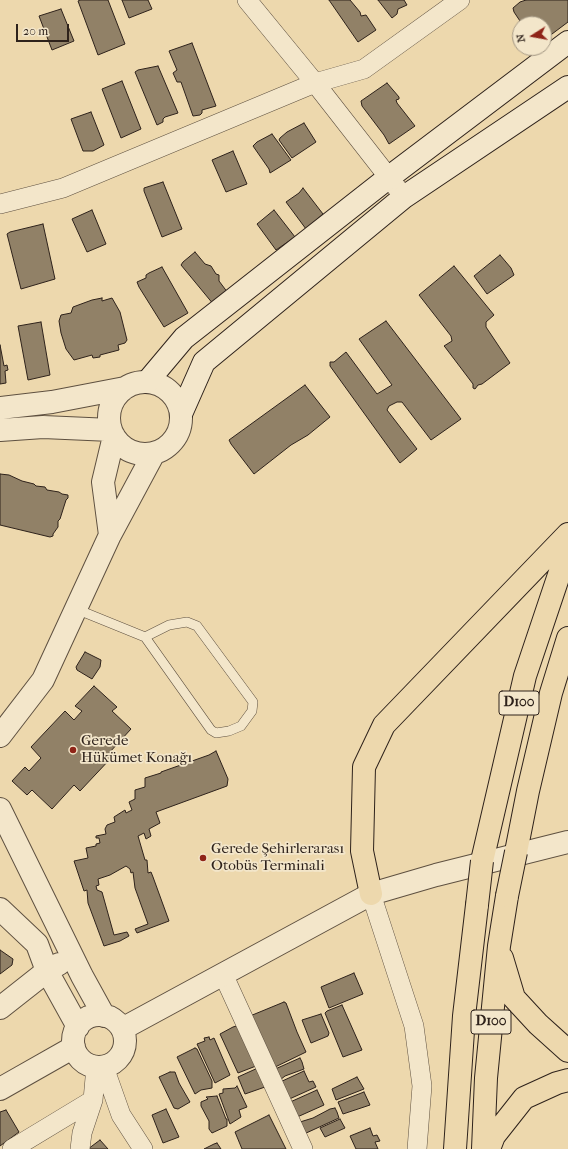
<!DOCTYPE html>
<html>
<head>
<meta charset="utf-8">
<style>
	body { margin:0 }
	#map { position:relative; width:568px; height:1149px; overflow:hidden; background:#edd8ad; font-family:"IM FELL French Canon",serif }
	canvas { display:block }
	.north { position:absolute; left:512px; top:16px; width:40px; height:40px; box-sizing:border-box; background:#f3e6ca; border:1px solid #a49884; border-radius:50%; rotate:259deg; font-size:11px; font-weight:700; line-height:16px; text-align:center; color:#2e221b }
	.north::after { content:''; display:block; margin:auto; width:14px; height:18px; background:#8f2418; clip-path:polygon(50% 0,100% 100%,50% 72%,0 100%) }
	.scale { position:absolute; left:16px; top:24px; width:53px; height:18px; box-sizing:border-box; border:2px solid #2e221b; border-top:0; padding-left:5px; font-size:12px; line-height:14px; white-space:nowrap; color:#2e221b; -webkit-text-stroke:3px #f3e6ca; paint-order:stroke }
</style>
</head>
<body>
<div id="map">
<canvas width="568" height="1149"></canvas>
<div class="north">N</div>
<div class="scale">20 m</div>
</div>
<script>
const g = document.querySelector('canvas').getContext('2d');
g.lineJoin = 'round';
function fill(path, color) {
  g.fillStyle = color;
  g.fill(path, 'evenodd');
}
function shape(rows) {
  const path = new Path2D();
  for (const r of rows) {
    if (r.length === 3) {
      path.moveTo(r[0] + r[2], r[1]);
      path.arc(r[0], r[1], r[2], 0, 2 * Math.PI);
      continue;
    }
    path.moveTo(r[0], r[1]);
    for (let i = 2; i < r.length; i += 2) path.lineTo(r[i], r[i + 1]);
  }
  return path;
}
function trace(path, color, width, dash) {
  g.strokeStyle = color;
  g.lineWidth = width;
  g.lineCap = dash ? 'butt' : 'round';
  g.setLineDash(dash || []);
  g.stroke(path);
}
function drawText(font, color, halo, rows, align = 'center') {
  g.font = font + ' "IM FELL French Canon",serif';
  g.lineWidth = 3.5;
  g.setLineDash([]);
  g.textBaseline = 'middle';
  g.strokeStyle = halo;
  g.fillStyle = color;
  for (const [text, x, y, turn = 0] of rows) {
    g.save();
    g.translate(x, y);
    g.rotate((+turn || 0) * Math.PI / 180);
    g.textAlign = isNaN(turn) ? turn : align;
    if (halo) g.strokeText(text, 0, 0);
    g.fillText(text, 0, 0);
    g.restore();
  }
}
const building = shape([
	[80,0,108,0,125,44,98,55,78,1,80,0],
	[122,0,148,0,152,9,129,18,122,0],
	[329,0,350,0,360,12,361,16,366,15,376,30,358,42,329,0],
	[378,0,404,0,407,5,398,9,397,14,392,18,378,0],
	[526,0,568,0,568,22,544,40,544,24,522,24,514,12,513,8,520,2,526,0],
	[61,9,74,41,52,50,39,16,61,9],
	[192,43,216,106,202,110,202,113,200,115,193,116,181,82,177,82,173,73,177,70,169,51,192,43],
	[158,66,178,113,165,117,163,119,163,122,157,125,135,72,138,70,158,66],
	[122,81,141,129,121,138,102,89,122,81],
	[387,83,399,97,399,99,396,100,397,103,415,126,389,144,384,135,362,106,361,101,387,83],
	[91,112,104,145,93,151,83,151,71,119,91,112],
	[304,123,316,142,292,158,279,140,280,138,287,132,304,123],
	[272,134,291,160,270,173,269,169,253,146,257,142,272,134],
	[233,151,247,184,226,192,212,160,233,151],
	[163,182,182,229,162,237,144,191,144,188,163,182],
	[303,188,323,214,306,229,286,202,299,193,303,188],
	[92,210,106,244,87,252,72,219,92,210],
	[274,210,295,237,276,250,257,224,274,210],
	[43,224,55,279,21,289,7,234,10,232,43,224],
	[195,252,205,264,211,266,216,274,219,275,219,281,228,293,214,305,181,265,183,262,195,252],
	[500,255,511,268,514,275,487,294,474,276,500,255],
	[454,266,494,315,486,322,486,327,510,363,482,384,478,385,475,389,473,388,473,384,445,347,444,346,452,341,451,336,419,295,454,266],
	[162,267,188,313,164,327,139,287,137,282,146,278,146,275,149,273,162,267],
	[102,298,102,301,112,298,120,312,127,340,125,343,118,345,119,350,100,355,100,357,93,358,92,355,74,360,66,349,61,333,59,321,61,315,71,313,73,307,92,300,102,298],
	[386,321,461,419,431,440,402,402,397,402,389,406,387,410,417,449,400,463,330,366,330,362,334,362,346,352,377,394,392,385,359,339,386,321],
	[41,322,50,375,28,380,18,326,41,322],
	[0,345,4,366,7,365,8,370,5,371,6,383,0,384,0,345],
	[305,385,330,417,308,435,291,445,254,474,231,444,229,440,305,385],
	[0,474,9,475,22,481,34,484,36,486,45,487,47,490,59,492,62,494,68,495,68,498,66,500,60,519,58,521,58,527,53,534,53,536,50,537,0,525,0,474],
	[85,652,101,660,100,667,92,679,77,670,76,667,85,652],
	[94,686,117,707,112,711,131,729,109,753,112,757,80,791,74,785,52,809,32,790,27,795,12,781,25,767,29,771,41,758,31,747,65,711,74,720,82,711,75,706,94,686],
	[216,751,228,779,227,786,156,812,160,823,149,829,151,836,146,839,144,833,138,836,145,860,147,860,148,873,151,872,153,877,169,921,137,933,135,929,148,924,135,888,133,872,131,873,130,869,126,866,110,875,98,879,99,885,96,886,97,890,102,892,114,935,127,932,129,936,120,941,104,946,88,903,87,890,84,891,74,861,88,858,86,848,96,846,96,844,100,843,99,838,96,838,96,836,106,834,105,829,107,825,115,822,114,817,125,810,126,813,132,810,129,802,135,799,135,790,145,787,145,778,161,773,161,772,209,755,216,751],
	[0,950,13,959,12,965,0,974,0,950],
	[354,973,363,994,329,1008,321,987,354,973],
	[284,1002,286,1003,297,1032,306,1052,271,1069,250,1016,284,1002],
	[342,1005,362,1050,343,1057,325,1013,327,1011,342,1005],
	[321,1014,329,1033,328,1036,311,1043,302,1020,321,1014],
	[240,1025,256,1066,238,1073,220,1034,233,1027,240,1025],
	[209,1037,210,1040,214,1038,230,1075,215,1083,197,1044,205,1041,204,1038,209,1037],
	[195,1048,197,1049,212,1081,212,1088,201,1090,195,1094,177,1057,195,1048],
	[300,1058,302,1062,304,1069,285,1076,280,1080,273,1070,300,1058],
	[260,1067,265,1087,245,1094,238,1077,260,1067],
	[304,1071,309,1082,313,1081,316,1087,285,1101,278,1083,304,1071],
	[170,1072,175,1072,179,1083,190,1102,178,1109,174,1108,159,1077,170,1072],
	[357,1077,364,1089,336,1100,332,1089,357,1077],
	[237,1086,247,1107,239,1110,241,1117,230,1124,219,1094,223,1093,223,1089,235,1088,237,1086],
	[317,1090,324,1105,295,1118,288,1103,317,1090],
	[364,1092,370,1105,343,1114,338,1102,364,1092],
	[217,1096,226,1119,227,1119,227,1126,212,1133,209,1129,209,1121,201,1106,201,1102,208,1099,206,1097,217,1096],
	[335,1108,337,1112,339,1118,304,1134,300,1122,313,1118,330,1109,335,1108],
	[166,1109,179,1137,163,1143,152,1115,166,1109],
	[6,1110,19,1132,0,1146,0,1112,6,1110],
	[269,1115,286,1149,242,1149,235,1132,269,1115],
	[340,1119,345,1128,325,1137,320,1128,340,1119],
	[370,1128,373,1136,377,1135,380,1141,375,1142,378,1149,356,1149,350,1136,370,1128],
	[100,1140,108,1149,88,1149,100,1140],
	[217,1143,221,1149,204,1149,214,1144,217,1143]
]);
fill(building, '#918167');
trace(building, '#2e221b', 1);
const service = shape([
	[76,609,145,637,211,730,216,733,229,731,241,726,252,711,253,702,197,626,187,622,169,625,145,637]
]);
const minor = shape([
	[247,0,315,83,404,197],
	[0,204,63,188,315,83,364,69,460,0],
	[371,894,414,1026,422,1086,417,1149],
	[223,974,303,1149],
	[104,1067,121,1115,143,1149],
	[12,1149,93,1100],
	[80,1149,82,1133,93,1100,96,1067]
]);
const tertiary = shape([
	[145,418,36],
	[0,408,52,402,125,388],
	[0,430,43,427,111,430],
	[110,535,103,482,114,436],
	[0,736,43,680,110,535,154,453],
	[0,809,82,976,104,1016],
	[0,909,37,944,47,971,78,1027],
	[0,1008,47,971,59,964],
	[99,1041,26],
	[122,1029,371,894,436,875,568,842],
	[0,1089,74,1047]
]);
const secondary = shape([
	[147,382,184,338,388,178,568,42],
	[181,414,204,362,404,197,568,87]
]);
const trunk = shape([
	[516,852,528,791,551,693,568,638],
	[482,861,525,676,568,548],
	[371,894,362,851,364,767,384,725,568,534],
	[502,958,514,998,538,1024,568,1051],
	[455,1149,464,1016,477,905],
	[483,1149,486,1078,499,946,507,896],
	[489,1149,494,1136,524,1098,557,1083,568,1080]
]);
trace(service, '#5e5040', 10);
trace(minor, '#5e5040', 20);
trace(tertiary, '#5e5040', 24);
trace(secondary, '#2e221b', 24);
trace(trunk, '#2e221b', 24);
trace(service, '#f3e6ca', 9);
trace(minor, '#f3e6ca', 19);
trace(tertiary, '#f3e6ca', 22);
trace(secondary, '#f3e6ca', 22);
trace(trunk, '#edd8ad', 22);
const trunkBridge = shape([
	[507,896,516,852],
	[477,905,482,861]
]);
trace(trunkBridge, '#2e221b', 24, []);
trace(trunkBridge, '#edd8ad', 22);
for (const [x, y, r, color] of [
	[73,750,4,"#8f2418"],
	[203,858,4,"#8f2418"]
]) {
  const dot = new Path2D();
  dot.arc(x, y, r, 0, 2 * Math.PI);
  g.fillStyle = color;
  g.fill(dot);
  trace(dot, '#f3e6ca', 1.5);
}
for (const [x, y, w] of [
	[519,703,40],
	[491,1022,40]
]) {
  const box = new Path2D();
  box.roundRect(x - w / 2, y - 12, w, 24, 3);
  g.fillStyle = '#f3e6ca';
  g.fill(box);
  trace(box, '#2e221b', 1);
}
drawText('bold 14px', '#2e221b', null, [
	["D100",519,703],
	["D100",491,1022]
]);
drawText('15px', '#2e221b', '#f3e6ca', [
	["Gerede",81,741],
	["Hükümet Konağı",81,758],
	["Gerede Şehirlerarası",211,849],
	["Otobüs Terminali",211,866]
], 'left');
</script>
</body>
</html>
